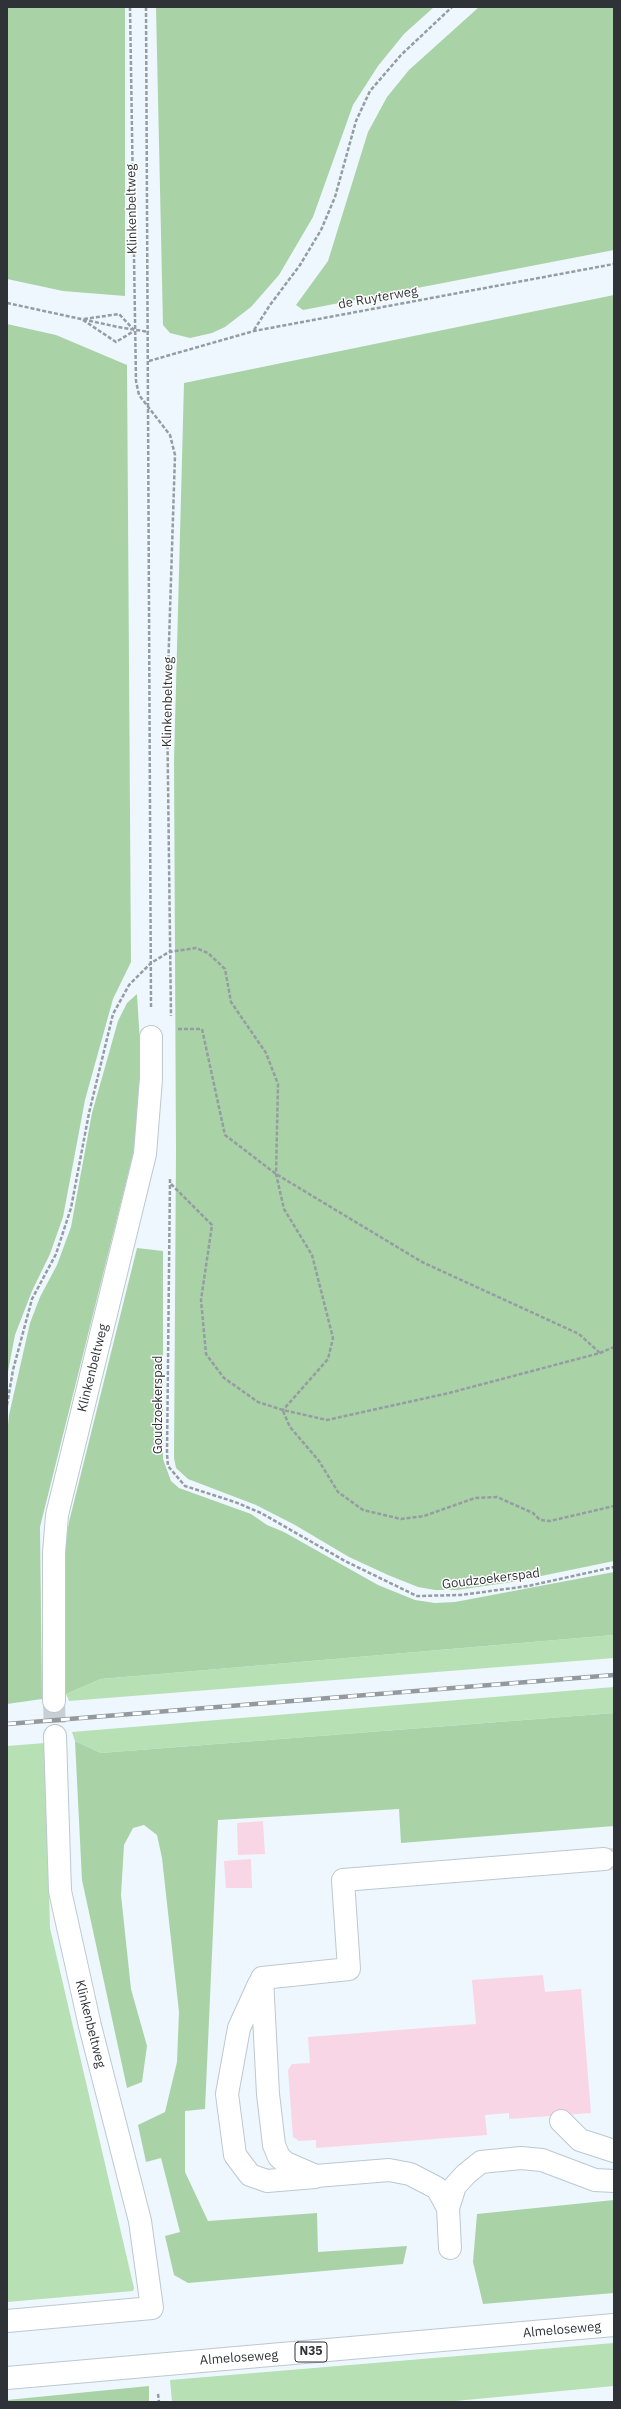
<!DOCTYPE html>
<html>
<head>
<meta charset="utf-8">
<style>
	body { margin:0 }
	#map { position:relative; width:621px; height:2409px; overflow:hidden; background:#eef7fe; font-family:"IBM Plex Sans",sans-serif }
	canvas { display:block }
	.frame { position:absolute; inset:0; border:8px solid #2f3337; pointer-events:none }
</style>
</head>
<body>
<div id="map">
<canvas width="621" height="2409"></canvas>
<div class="frame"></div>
</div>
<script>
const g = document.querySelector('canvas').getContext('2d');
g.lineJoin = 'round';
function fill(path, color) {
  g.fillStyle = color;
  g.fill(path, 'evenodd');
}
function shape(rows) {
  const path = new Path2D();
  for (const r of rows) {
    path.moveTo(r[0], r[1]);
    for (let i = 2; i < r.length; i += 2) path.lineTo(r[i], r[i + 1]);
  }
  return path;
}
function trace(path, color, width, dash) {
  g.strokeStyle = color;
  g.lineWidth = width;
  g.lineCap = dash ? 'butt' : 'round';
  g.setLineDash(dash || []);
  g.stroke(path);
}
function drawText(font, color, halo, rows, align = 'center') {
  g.font = font + ' "IBM Plex Sans",sans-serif';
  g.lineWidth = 3;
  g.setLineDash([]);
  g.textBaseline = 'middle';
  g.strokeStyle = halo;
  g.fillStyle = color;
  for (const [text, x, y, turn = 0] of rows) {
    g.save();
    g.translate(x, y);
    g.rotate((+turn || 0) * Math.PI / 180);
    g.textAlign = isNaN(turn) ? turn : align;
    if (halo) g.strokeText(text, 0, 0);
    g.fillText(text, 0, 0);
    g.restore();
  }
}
fill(shape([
	[614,1635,614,1658,69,1701,66,1694,101,1679],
	[614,1687,614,1713,101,1753,75,1741,72,1732],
	[45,1743,50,1928,134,2288,133,2291,7,2302,7,1746],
	[614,2343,614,2386,445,2402,172,2402,170,2380]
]), '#b8e0b5');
fill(shape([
	[7,7,125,7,125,296,63,291,7,279],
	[156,7,434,7,404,34,378,66,353,105,313,217,279,275,251,307,225,327,212,333,190,338,170,333,163,325],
	[479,7,614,7,614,250,303,310,296,305,328,261,368,132,387,97,409,70],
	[614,295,614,1561,512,1582,457,1590,435,1590,418,1587,388,1575,349,1557,295,1525,256,1505,188,1479,176,1468,174,1458,176,1150,174,761,184,383],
	[7,324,56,335,127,365,131,962,113,999,85,1100,63,1217,50,1254,32,1291,15,1335,7,1377],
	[137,994,140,1043,138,1119,134,1150,40,1527,42,1699,7,1704,7,1434,9,1415,30,1323,40,1297,57,1265,71,1227,92,1113,118,1021,127,1003],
	[137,1248,163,1251,163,1459,171,1481,179,1488,251,1514,267,1525,284,1532,378,1585,415,1600,435,1603,455,1602,614,1572,614,1635,101,1679,66,1694,66,1539,69,1522],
	[614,1713,614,1826,401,1843,399,1809,218,1820,205,2109,185,2111,185,2172,208,2221,317,2213,318,2252,407,2246,403,2264,188,2283,174,2275,165,2236,180,2232,161,2158,146,2162,138,2125,165,2112,177,2062,179,2012,162,1858,157,1835,144,1825,133,1828,124,1845,121,1895,131,1989,147,2046,142,2082,127,2088,82,1880,75,1741,101,1753],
	[614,2200,614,2293,483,2304,473,2262,477,2214],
	[149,2386,149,2402,7,2402,7,2400]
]), '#aad2a7');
fill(shape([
	[263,1821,265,1854,238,1855,237,1823],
	[603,1848,614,1848,614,1870,605,1871],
	[251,1859,252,1888,226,1888,224,1861],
	[543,1975,545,1992,581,1989,591,2113,509,2119,509,2113,485,2115,487,2135,316,2148,316,2140,299,2141,293,2137,288,2070,292,2064,310,2063,308,2037,476,2024,472,1980]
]), '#f9d6e5');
trace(shape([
	[54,1701,55,1736]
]), '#c8d0d6', 22, [22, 11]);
const minor = shape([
	[54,1701,54,1553,57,1515,145,1154,151,1079,151,1037],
	[262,1978,349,1969,343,1880,604,1859],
	[262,1978,268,2094,274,2145,279,2157,286,2163,316,2176,389,2170,410,2174,437,2188,448,2208],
	[259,1984,239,2028,227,2094,235,2155,250,2175,267,2181,315,2177],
	[561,2121,580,2140,614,2151],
	[450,2248,448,2208,455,2186,466,2174,481,2162,521,2158,542,2160,595,2180,614,2181],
	[7,2321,152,2308,140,2221,90,2026,60,1891,55,1736]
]);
const major = shape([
	[7,2378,614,2325]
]);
trace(minor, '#bdc8d0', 24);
trace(major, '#bdc8d0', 24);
trace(shape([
	[130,7,136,381,139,395,170,435,175,455,167,704,171,1016],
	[146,7,151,1008],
	[7,303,118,327,149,332],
	[84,319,119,314,134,330],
	[83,320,116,342,134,331],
	[254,330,270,305,300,265,321,230,335,197,356,121,370,91,401,55,452,7],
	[149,361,254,331,614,264],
	[178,1029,202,1029,225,1135,276,1174,422,1262,579,1334,600,1353],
	[170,1179,167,1454,168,1466,185,1486,235,1502,261,1513,345,1561,417,1596,461,1595,528,1586,614,1567],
	[171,1184,212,1225,201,1300,206,1354,224,1378,258,1402,283,1410,327,1420,449,1393,600,1353,614,1347],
	[7,1405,13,1370,32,1299,56,1254,71,1208,89,1113,113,1014,129,985,151,963,169,952,196,948,208,953,225,969,231,1002,266,1053,278,1084,276,1174,284,1209,312,1255,333,1338,328,1359,283,1410],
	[283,1411,290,1427,319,1461,338,1492,363,1510,401,1519,424,1516,475,1498,497,1497,533,1513,540,1520,550,1521,614,1506],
	[158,2394,159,2402]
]), '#959ca2', 2.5, [4, 2]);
trace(minor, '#fff', 22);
trace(major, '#fff', 22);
const rail = shape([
	[7,1724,614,1675]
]);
trace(rail, '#939a9f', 4.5);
trace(rail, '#fff', 3, [9]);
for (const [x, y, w] of [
	[311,2352,32]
]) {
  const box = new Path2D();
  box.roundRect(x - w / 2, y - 10, w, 20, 3);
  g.fillStyle = '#fff';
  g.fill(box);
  trace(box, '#2f3337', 1);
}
drawText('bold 12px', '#2f3337', null, [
	["N35",311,2352]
]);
drawText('13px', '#2f3337', '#fff', [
	["Klinkenbeltweg",132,209,-91],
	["de Ruyterweg",378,298,-10],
	["Klinkenbeltweg",168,702,-89],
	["Klinkenbeltweg",93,1368,-76],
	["Goudzoekerspad",158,1405,-90],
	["Goudzoekerspad",491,1579,-7],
	["Klinkenbeltweg",90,2024,76],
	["Almeloseweg",562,2330,-5],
	["Almeloseweg",239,2358,-4]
]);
</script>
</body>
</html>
